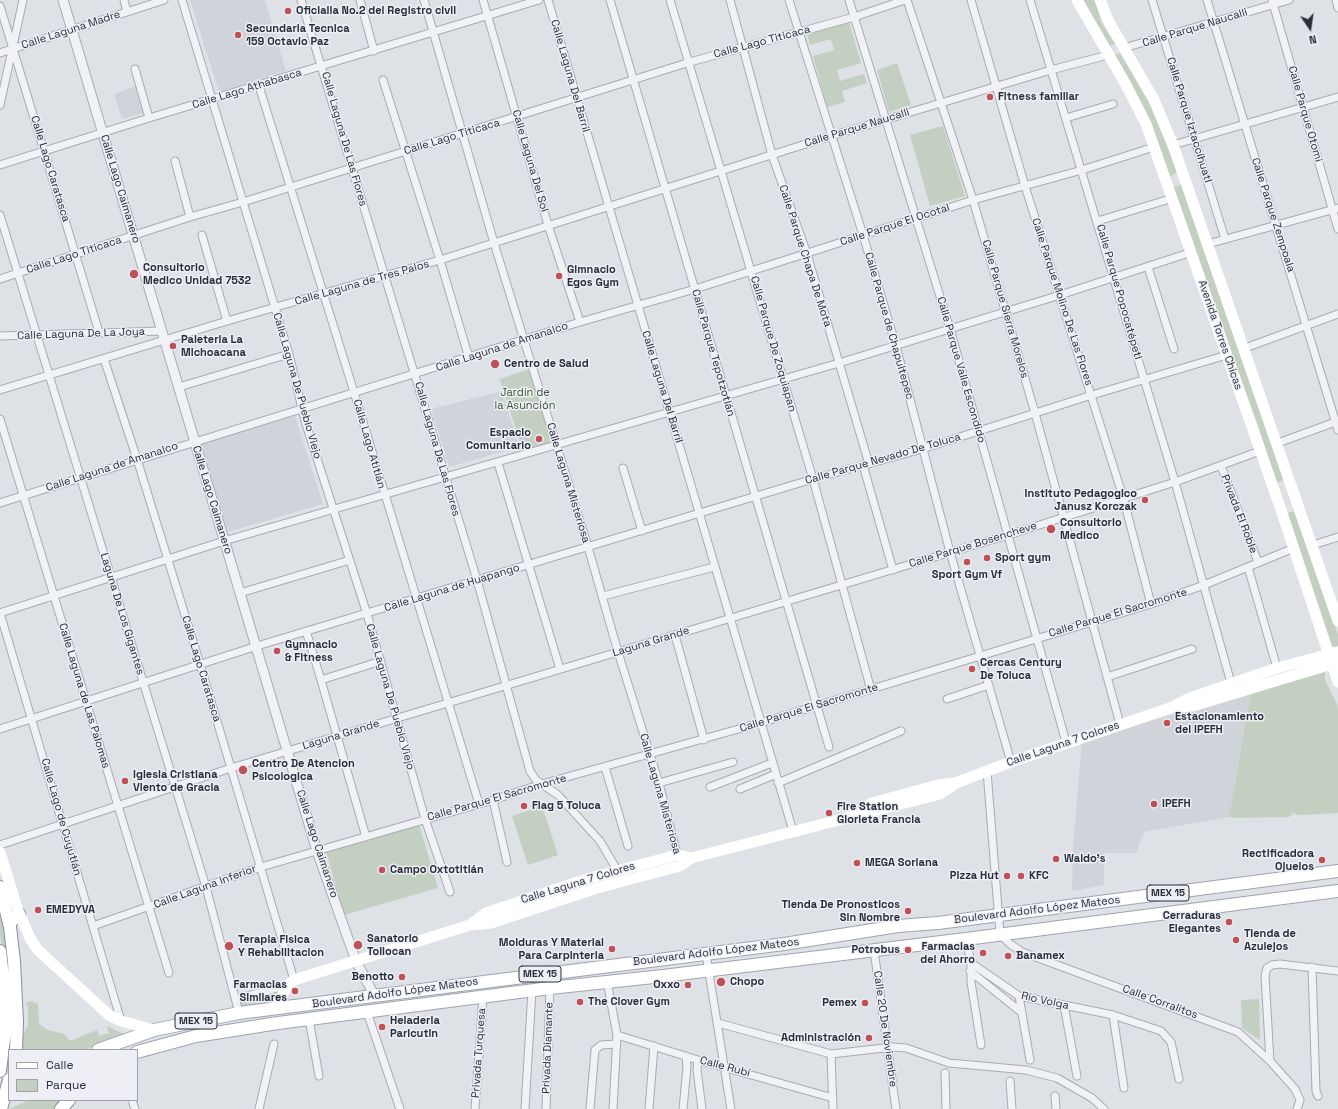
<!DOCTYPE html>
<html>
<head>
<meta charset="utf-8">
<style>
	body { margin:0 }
	#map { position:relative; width:1338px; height:1109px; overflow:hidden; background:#dee1e6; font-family:"Space Grotesk",sans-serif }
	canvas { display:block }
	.legend { position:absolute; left:8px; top:1049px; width:130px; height:52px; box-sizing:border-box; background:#edeff4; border:1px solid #9fa2aa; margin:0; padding:5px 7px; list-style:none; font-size:12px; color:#292e3b }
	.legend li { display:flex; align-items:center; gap:8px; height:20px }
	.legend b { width:20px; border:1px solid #9fa2aa }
	.north { position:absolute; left:1290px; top:8px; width:40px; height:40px; -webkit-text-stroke:3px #edeff4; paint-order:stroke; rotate:167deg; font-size:11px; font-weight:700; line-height:16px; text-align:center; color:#292e3b }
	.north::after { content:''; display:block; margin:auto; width:14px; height:18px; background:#292e3b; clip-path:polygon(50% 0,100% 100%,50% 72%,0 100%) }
</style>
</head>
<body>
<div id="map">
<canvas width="1338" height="1109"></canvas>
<ul class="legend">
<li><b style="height:5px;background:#fff"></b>Calle</li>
<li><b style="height:11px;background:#c3cfc0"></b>Parque</li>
</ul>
<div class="north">N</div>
</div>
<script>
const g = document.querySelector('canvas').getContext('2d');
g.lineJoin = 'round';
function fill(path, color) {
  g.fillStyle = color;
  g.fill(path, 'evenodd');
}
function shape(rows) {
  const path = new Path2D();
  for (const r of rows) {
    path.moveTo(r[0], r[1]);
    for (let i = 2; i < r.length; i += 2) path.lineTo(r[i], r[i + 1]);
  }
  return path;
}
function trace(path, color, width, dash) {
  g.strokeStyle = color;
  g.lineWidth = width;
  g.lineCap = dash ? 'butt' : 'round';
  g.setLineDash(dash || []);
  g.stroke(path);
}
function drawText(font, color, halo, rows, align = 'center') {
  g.font = font + ' "Space Grotesk",sans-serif';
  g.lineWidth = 3;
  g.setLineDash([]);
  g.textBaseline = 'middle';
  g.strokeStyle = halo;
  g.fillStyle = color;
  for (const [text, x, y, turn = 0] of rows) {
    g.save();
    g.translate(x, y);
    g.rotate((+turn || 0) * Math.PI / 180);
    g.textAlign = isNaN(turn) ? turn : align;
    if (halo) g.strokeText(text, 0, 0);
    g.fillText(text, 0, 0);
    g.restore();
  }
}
fill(shape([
	[190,0,265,0,286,71,219,92],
	[136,86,144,113,122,119,114,94],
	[502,391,519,447,449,467,431,409],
	[295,416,323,504,228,532,200,444],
	[1251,692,1229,817,1144,832,1136,853,1104,853,1104,885,1072,891,1073,846,1082,741]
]), '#d1d3db');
fill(shape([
	[1083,0,1095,0,1101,22,1115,44,1109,46],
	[849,22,861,63,837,70,840,81,864,74,867,83,842,91,845,102,827,107,813,56,834,50,831,39,810,45,807,34],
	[1120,53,1150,102,1177,172,1170,177,1142,107,1113,56],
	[897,63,911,105,889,112,877,70],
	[943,126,965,196,930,206,910,135],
	[1182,184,1284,480,1276,483,1258,425,1228,345,1173,188],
	[532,368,549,421,552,443,523,451,500,379],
	[1294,511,1338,635,1338,647,1332,646,1285,514],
	[1325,672,1325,680,1337,704,1338,711,1338,813,1297,815,1294,812,1289,817,1234,818,1229,817,1251,692],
	[542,806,558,855,528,865,512,816],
	[419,824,438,888,344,915,326,851],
	[0,901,12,961,11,1050,9,1050,9,1067,0,1101,0,1087,9,1033,9,988,0,935],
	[279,991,271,1004,240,1008,240,1001],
	[1259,999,1260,1040,1242,1028,1241,1000],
	[30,1001,38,1004,39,1024,48,1030,64,1034,70,1041,97,1030,99,1036,109,1033,107,1026,126,1035,84,1050,21,1050,24,1033,28,1026,28,1006,25,1004],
	[29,1100,62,1100,55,1109,9,1109]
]), '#c3cfc0');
const minor = shape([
	[124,0,127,12],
	[182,0,289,354,305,421,367,614,425,819,450,892],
	[301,0,477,580,530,771,536,780,558,795,600,841,617,870],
	[360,0,374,51],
	[424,0,494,243,588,547,618,652,659,783,678,858],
	[483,0,548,225,580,322],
	[548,0,793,831],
	[610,0,829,747],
	[670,0,813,479,871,690],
	[730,0,772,155,807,254,869,464],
	[789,0,863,235,896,346,950,552,1011,762],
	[849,0,950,329,1066,742],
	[907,0,973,200,1035,413,1120,724],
	[971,0,1025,186,1123,497,1151,604],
	[1030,0,1175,482,1231,683],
	[1152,0,1225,239],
	[1207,0,1338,430],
	[1272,0,1338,229],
	[1336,0,1338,8],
	[0,6,99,332],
	[1124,48,1289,0],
	[0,53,164,0],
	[135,69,149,118],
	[383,80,440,260,469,358],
	[259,86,354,392,479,804],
	[0,105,23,0],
	[1066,118,1113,104],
	[1173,145,1338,97],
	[175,161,190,217],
	[0,165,149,118,539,0],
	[0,215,206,887,239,1013],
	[1098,221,1173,198],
	[202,235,227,321],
	[1208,244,1338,208],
	[1148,267,1174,349],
	[0,279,190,217,243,202,690,62,854,17,905,0],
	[0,336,162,331],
	[1245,348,1338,314],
	[104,359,137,459,200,664,294,980],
	[179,387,289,354],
	[0,390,227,321,440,260,831,136,1051,70,1108,55],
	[0,419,169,973],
	[1278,443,1338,421],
	[498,463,560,669],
	[863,465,893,570],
	[1221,466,1258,562],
	[623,468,642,531],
	[0,503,580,322,695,289,973,200,1082,170,1154,147],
	[1313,545,1338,537],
	[1248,567,1277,668],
	[240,593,350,560],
	[603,596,714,567],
	[306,631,321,680,366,837],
	[675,635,704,740],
	[1107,677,1192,649],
	[321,680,381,661],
	[947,699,989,685],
	[0,729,257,646,813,479,922,449,1092,395,1227,355],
	[605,767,628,846],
	[987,771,1000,934,1010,944,1022,952,1238,1032,1270,1061,1295,1089,1300,1100,1297,1109],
	[659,783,733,762],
	[778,783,901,731],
	[710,787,772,763],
	[740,789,776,774],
	[493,800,507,862],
	[0,845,231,768,1008,535,1175,482,1260,451],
	[93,926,261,867,493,800,542,784,760,723,1151,604,1204,585,1294,548],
	[966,939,971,963,971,982,981,1045],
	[874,950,896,1109],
	[706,954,731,1109],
	[971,963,1019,996,1113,1015,1161,1031,1171,1042,1179,1079],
	[1312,967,1316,1091,1318,1096],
	[970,971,1021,1012],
	[607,981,617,1035,613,1109],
	[1019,996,1030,1060],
	[236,999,288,985],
	[1064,1005,1077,1076],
	[367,1012,400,1109],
	[1113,1015,1124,1088],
	[309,1019,319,1076],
	[121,1021,0,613,224,541,839,363,1060,295,1192,252],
	[718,1023,831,1054,893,1047,906,1048,949,1063,1026,1070,1057,1078,1092,1098,1104,1109],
	[617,1035,698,1060,833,1098],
	[831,1054,833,1109],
	[698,1060,697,1070,702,1109],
	[1270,1061,1265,976,1267,968,1272,965,1280,964,1338,971],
	[945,1073,946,1109],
	[1010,1081,1012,1109],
	[1055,1096,1056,1109],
	[133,1103,135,1109],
	[259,1109,274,1044],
	[475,1109,483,997],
	[525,1109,532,990],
	[546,1109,550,988],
	[590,1109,595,1050,601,1045,616,1044],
	[649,1109,654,1046],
	[683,1109,687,1067,686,1056]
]);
const tertiary = shape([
	[63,0,317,851,356,961,374,995]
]);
const primary = shape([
	[98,1050,154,1030,239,1013,784,944,898,926,938,923,1338,871],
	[137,1052,196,1036,278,1023,550,988,663,976,966,939,1338,891]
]);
const trunk = shape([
	[0,887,10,927,14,961,17,1022,16,1050],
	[9,924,19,914],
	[0,951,6,1003,6,1023,0,1071],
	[61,1109,69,1100]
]);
trace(minor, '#a8abb3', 9);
trace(tertiary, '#a8abb3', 11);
trace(primary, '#9fa4b0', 14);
trace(trunk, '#878d9b', 14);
trace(minor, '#f0f2f5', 7);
trace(tertiary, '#f0f2f5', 9);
trace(shape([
	[1077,0,1125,83,1146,124,1280,507,1338,682],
	[1100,0,1109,22,1154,100,1173,145,1338,621],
	[1177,707,1193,706,1338,662],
	[857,814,872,803,938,785,954,783],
	[0,852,18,911,31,940,38,950,109,1015,121,1021,154,1030],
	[470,925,486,913,587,879,677,855,691,858],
	[275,1008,288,985,294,980,470,925,491,923,597,888,680,866,691,858,940,794,958,782,1011,762,1170,708,1190,698,1277,668,1338,652]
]), '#fff', 11);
trace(primary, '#fff', 12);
trace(trunk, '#fff', 12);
const trunkBridge = shape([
	[1,1109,9,1080]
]);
trace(trunkBridge, '#878d9b', 14, []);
trace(trunkBridge, '#fff', 12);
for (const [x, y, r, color] of [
	[288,11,4,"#be5056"],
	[238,35,4,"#be5056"],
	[990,97,4,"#be5056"],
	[134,274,5,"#be5056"],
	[559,276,4,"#be5056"],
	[173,346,4,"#be5056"],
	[495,364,5,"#be5056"],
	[539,439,4,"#be5056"],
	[1145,500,4,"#be5056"],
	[1051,529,5,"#be5056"],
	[987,558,4,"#be5056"],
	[967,562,4,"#be5056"],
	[277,651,4,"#be5056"],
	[972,669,4,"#be5056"],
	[1167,723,4,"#be5056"],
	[243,770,5,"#be5056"],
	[125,781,4,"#be5056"],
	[1154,804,4,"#be5056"],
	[524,806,4,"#be5056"],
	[829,813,4,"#be5056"],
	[1056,859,4,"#be5056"],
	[1322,860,4,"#be5056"],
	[857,863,4,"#be5056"],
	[382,870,4,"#be5056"],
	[1007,876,4,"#be5056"],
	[1021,876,4,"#be5056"],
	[38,910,4,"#be5056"],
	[908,911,4,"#be5056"],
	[1229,922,4,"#be5056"],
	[1236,940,4,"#be5056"],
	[358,945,5,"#be5056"],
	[229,946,5,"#be5056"],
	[612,949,4,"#be5056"],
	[908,950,4,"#be5056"],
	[983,953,4,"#be5056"],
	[1008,956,4,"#be5056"],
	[402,977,4,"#be5056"],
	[721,982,5,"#be5056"],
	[688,985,4,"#be5056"],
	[295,991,4,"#be5056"],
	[580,1002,4,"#be5056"],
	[865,1003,4,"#be5056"],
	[382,1027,4,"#be5056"],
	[869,1038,4,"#be5056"]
]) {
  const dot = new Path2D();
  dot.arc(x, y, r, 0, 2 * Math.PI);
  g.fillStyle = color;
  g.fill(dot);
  trace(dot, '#edeff4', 1.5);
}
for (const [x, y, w] of [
	[1168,893,42],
	[540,974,42],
	[196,1021,42]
]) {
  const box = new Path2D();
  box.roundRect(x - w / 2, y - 8, w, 16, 3);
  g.fillStyle = '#edeff4';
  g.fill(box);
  trace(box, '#292e3b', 1);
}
drawText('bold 10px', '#292e3b', null, [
	["MEX 15",1168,893],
	["MEX 15",540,974],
	["MEX 15",196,1021]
]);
drawText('bold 11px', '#292e3b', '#edeff4', [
	["Oficialia No.2 del Registro civil",296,11],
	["Secundaria Tecnica",246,29],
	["159 Octavio Paz",246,42],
	["Fitness familiar",998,97],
	["Consultorio",143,268],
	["Medico Unidad 7532",143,281],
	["Gimnacio",567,270],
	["Egos Gym",567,283],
	["Paleteria La",181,340],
	["Michoacana",181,353],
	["Centro de Salud",504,364],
	["Espacio",531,433,"right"],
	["Comunitario",531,446,"right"],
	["Instituto Pedagogico",1137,494,"right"],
	["Janusz Korczak",1137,507,"right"],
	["Consultorio",1060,523],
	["Medico",1060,536],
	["Sport gym",995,558],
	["Sport Gym Vf",967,575,"center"],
	["Gymnacio",285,645],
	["& Fitness",285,658],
	["Cercas Century",980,663],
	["De Toluca",980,676],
	["Estacionamiento",1175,717],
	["del IPEFH",1175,730],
	["Centro De Atencion",252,764],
	["Psicologica",252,777],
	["Iglesia Cristiana",133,775],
	["Viento de Gracia",133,788],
	["IPEFH",1162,804],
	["Flag 5 Toluca",532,806],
	["Fire Station",837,807],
	["Glorieta Francia",837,820],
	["Rectificadora",1314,854,"right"],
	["Ojuelos",1314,867,"right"],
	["Waldo's",1064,859],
	["MEGA Soriana",865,863],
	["Campo Oxtotitlán",390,870],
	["Pizza Hut",999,876,"right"],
	["KFC",1029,876],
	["Tienda De Pronosticos",900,905,"right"],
	["Sin Nombre",900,918,"right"],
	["EMEDYVA",46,910],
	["Cerraduras",1221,916,"right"],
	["Elegantes",1221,929,"right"],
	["Tienda de",1244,934],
	["Azulejos",1244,947],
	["Sanatorio",367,939],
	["Tollocan",367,952],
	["Terapia Fisica",238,940],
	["Y Rehabilitacion",238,953],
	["Molduras Y Material",604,943,"right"],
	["Para Carpinteria",604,956,"right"],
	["Farmacias",975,947,"right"],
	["del Ahorro",975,960,"right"],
	["Potrobus",900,950,"right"],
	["Banamex",1016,956],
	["Benotto",394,977,"right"],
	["Chopo",730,982],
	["Farmacias",287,985,"right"],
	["Similares",287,998,"right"],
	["Oxxo",680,985,"right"],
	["The Clover Gym",588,1002],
	["Pemex",857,1003,"right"],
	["Heladeria",390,1021],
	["Paricutin",390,1034],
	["Administración",861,1038,"right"]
], 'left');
drawText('11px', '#292e3b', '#edeff4', [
	["Calle Parque Naucalli",1195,28,-17],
	["Calle Laguna Madre",71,30,-18],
	["Calle Lago Titicaca",762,42,-15],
	["Calle Laguna Del Barril",570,76,74],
	["Calle Lago Athabasca",247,89,-17],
	["Calle Parque Otomí",1305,114,74],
	["Calle Parque Iztaccíhuatl",1189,120,73],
	["Calle Parque Naucalli",857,128,-17],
	["Calle Lago Titicaca",452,137,-17],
	["Calle Laguna De Las Flores",344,139,74],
	["Calle Laguna Del Sol",530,161,74],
	["Calle Lago Caratasca",50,169,73],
	["Calle Lago Caimanero",120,189,73],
	["Calle Parque Zempoala",1273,215,72],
	["Calle Parque El Ocotal",895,225,-18],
	["Calle Lago Titicaca",74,255,-18],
	["Calle Parque Chapa De Mota",805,256,72],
	["Calle Laguna de Tres Palos",362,283,-16],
	["Calle Parque Popocatépetl",1119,292,74],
	["Calle Parque Molino De Las Flores",1062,302,72],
	["Calle Parque Sierra Morelos",1005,309,74],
	["Calle Parque de Chapultepec",889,326,74],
	["Calle Laguna De La Joya",81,334,-2],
	["Avenida Torres Chicas",1220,335,71],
	["Calle Parque De Zoquiapan",773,344,74],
	["Calle Laguna de Amanalco",502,347,-18],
	["Calle Parque Tepotzotlán",713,353,74],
	["Calle Parque Valle Escondido",961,370,74],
	["Calle Laguna De Pueblo Viejo",297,386,74],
	["Calle Laguna Del Barril",662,387,73],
	["Calle Lago Atitlán",369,444,74],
	["Calle Laguna De Las Flores",437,449,74],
	["Calle Parque Nevado De Toluca",883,459,-16],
	["Calle Laguna de Amanalco",112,467,-18],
	["Calle Laguna Misteriosa",568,483,73],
	["Calle Lago Caimanero",212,500,73],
	["Privada El Roble",1239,514,69],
	["Calle Parque Bosencheve",973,545,-17],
	["Calle Laguna de Huapango",452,588,-17],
	["Calle Parque El Sacromonte",1118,613,-17],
	["Laguna De Los Gigantes",122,614,73],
	["Laguna Grande",651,642,-17],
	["Calle Lago Caratasca",201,669,73],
	["Calle Laguna de Las Palomas",84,696,73],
	["Calle Laguna De Pueblo Viejo",390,697,74],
	["Calle Parque El Sacromonte",809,708,-17],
	["Laguna Grande",341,735,-17],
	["Calle Laguna 7 Colores",1063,744,-19],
	["Calle Laguna Misteriosa",660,794,74],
	["Calle Parque El Sacromonte",497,798,-16],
	["Calle Lago de Cuyutlán",61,817,74],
	["Calle Lago Caimanero",317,844,72],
	["Calle Laguna 7 Colores",578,883,-17],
	["Calle Laguna Inferior",205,887,-20],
	["Boulevard Adolfo López Mateos",1037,910,-7],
	["Boulevard Adolfo López Mateos",716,952,-7],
	["Boulevard Adolfo López Mateos",395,993,-8],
	["Río Volga",1045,1001,12],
	["Calle Corralitos",1160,1002,20],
	["Calle 20 De Noviembre",885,1029,82],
	["Privada Diamante",548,1048,-88],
	["Privada Turquesa",479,1053,-86],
	["Calle Rubí",725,1067,15]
]);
drawText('11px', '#3b5538', '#edeff4', [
	["Jardín de",525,393],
	["la Asunción",525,406]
]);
</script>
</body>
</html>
